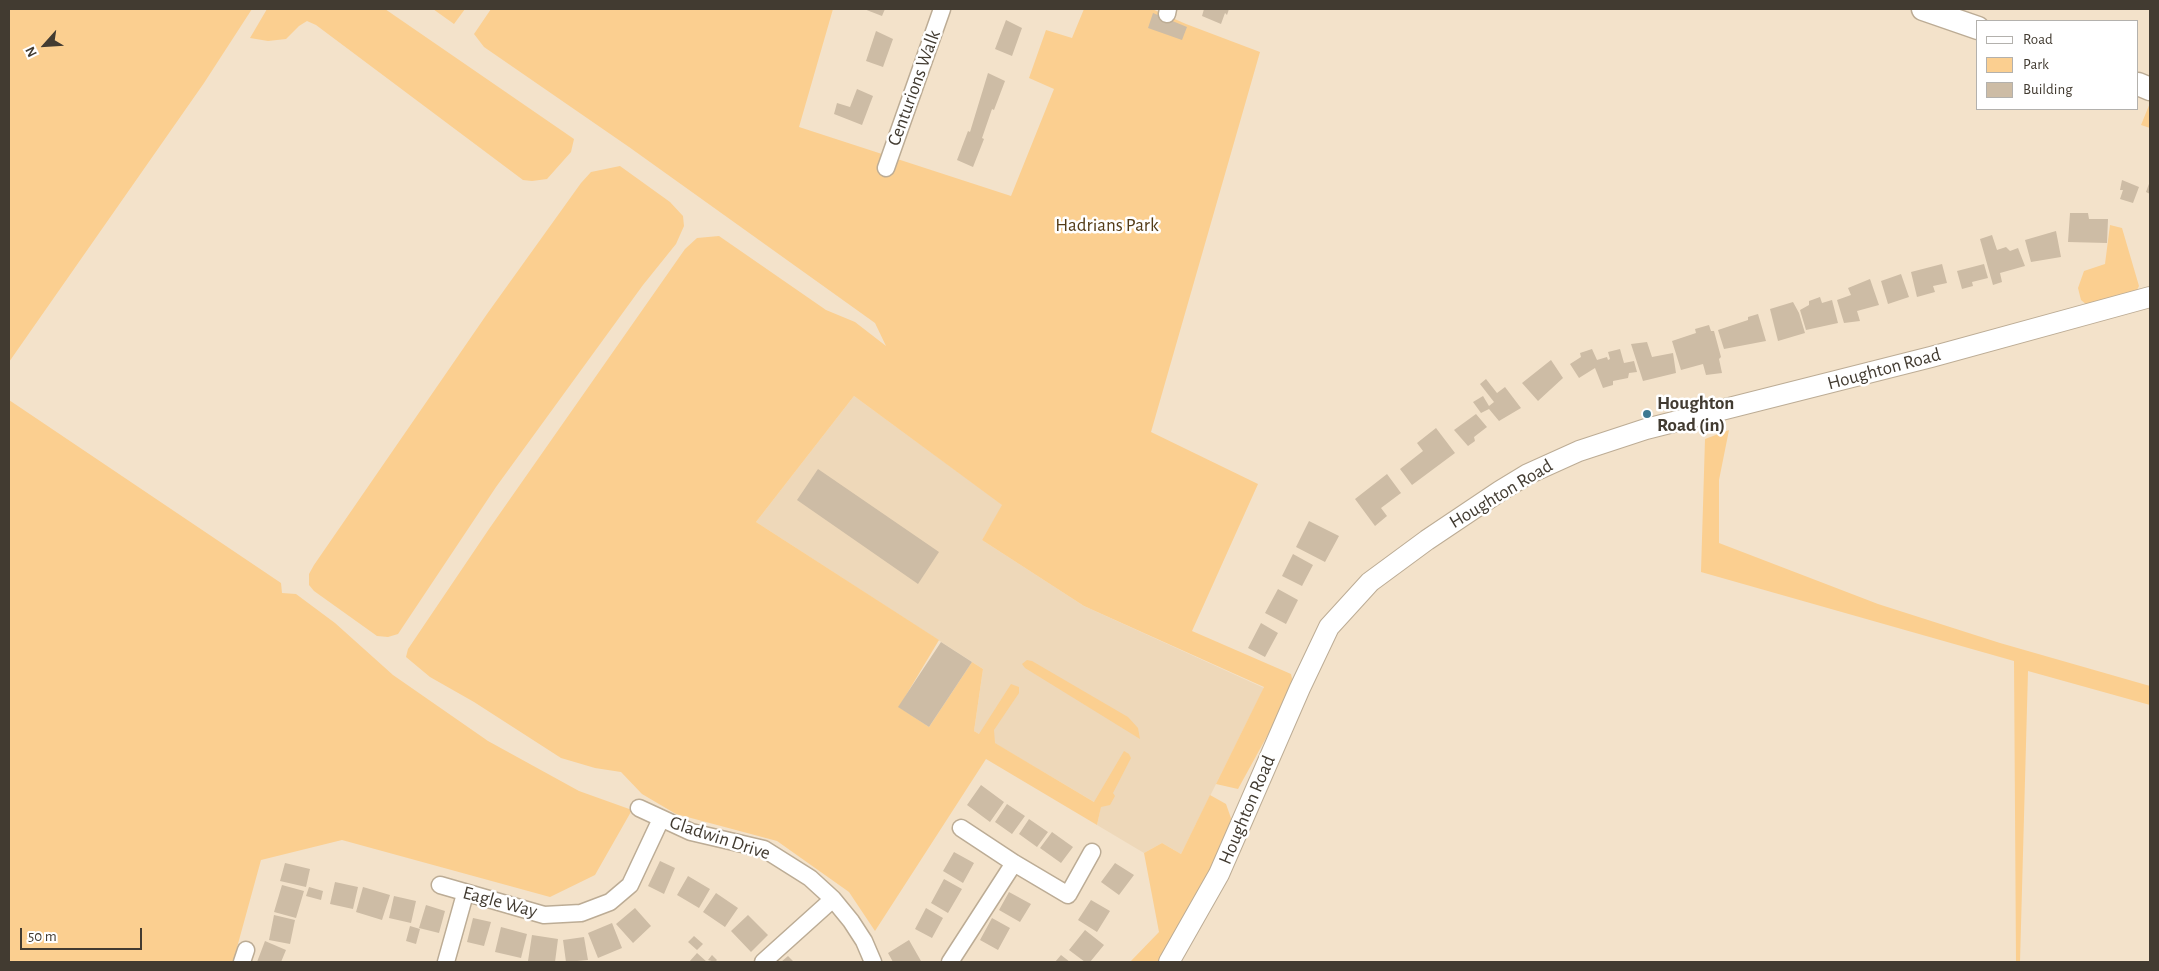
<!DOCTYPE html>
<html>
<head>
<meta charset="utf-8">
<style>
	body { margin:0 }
	#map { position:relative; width:2159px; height:971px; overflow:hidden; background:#f3e2ca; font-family:"Alegreya Sans",sans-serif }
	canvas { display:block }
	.frame { position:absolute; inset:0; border:10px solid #423b31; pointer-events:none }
	.legend { position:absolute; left:1976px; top:20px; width:162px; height:90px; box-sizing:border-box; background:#fff; border:1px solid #b3b1ad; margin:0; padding:6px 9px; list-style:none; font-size:15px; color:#423b31 }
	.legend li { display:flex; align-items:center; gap:10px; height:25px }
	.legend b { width:25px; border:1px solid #b3b1ad }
	.north { position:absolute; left:20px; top:20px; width:50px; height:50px; -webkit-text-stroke:4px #fff; paint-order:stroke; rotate:244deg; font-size:14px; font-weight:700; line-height:20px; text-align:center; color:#423b31 }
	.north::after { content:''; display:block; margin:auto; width:18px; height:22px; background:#423b31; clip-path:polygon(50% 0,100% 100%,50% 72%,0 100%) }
	.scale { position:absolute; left:20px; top:928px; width:122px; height:22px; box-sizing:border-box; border:2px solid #423b31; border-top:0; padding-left:6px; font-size:15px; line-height:18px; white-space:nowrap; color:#423b31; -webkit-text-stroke:4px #fff; paint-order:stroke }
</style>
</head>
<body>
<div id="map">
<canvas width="2159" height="971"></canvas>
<div class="frame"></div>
<ul class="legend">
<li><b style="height:6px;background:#fff"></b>Road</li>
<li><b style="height:14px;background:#fbcf90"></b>Park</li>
<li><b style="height:14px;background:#cdbca5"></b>Building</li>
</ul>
<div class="north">N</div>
<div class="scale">50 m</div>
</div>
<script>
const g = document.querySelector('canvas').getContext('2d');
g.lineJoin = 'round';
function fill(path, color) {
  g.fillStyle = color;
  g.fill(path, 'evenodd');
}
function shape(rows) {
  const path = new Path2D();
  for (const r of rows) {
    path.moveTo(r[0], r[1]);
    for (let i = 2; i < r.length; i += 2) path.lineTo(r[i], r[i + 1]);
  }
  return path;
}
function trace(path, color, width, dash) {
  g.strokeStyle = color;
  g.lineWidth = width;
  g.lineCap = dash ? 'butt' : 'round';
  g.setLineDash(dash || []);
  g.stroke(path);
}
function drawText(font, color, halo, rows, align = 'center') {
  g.font = font + ' "Alegreya Sans",sans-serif';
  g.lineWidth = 5;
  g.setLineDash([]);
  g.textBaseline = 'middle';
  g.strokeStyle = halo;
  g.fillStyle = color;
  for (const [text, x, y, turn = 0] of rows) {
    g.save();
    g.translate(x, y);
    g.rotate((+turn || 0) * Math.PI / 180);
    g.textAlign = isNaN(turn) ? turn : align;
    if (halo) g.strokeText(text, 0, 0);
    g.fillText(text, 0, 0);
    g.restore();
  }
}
fill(shape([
	[854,396,1003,505,982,540,1084,606,1264,688,1181,854,1162,843,1144,853,1097,825,1101,806,974,731,983,669,756,522]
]), '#eed8b9');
fill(shape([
	[9,9,252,9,204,83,9,362],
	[267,9,385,9,574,139,571,152,547,179,532,181,523,180,316,25,307,21,299,26,286,39,268,41,250,38],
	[433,9,465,9,454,24],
	[491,9,833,9,799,127,1011,196,1054,89,1029,78,1046,30,1072,38,1084,9,1152,9,1186,24,1260,52,1151,432,1258,484,1192,631,1291,674,1294,687,1238,789,1216,784,1264,687,1084,606,982,540,1002,505,854,396,756,522,939,640,899,707,929,727,972,662,983,669,974,731,979,734,1011,684,1019,687,1019,693,994,730,995,743,1094,802,1124,751,1129,754,1131,758,1113,793,1115,796,1110,805,1101,807,1097,825,986,759,875,931,849,892,777,841,676,814,642,794,621,772,595,768,561,758,474,702,430,677,406,657,408,649,489,529,685,249,697,238,719,236,826,310,855,322,886,346,875,323,629,147,484,47,474,34],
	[2150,103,2150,128,2141,125],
	[620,166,670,202,683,216,684,226,676,244,643,285,496,487,398,634,388,637,377,636,314,591,309,585,309,574,314,565,487,314,581,183,591,172],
	[2110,225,2122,228,2139,286,2137,290,2087,305,2081,300,2078,288,2084,271,2105,264],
	[9,400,281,583,282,593,296,594,335,623,393,675,488,741,579,791,632,810,595,875,550,897,342,840,261,860,233,962,9,962],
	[1729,430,1719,480,1719,543,1878,604,2000,643,2150,686,2150,705,2028,671,2020,962,2016,962,2014,661,1701,572,1705,439],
	[1027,660,1032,661,1128,717,1138,728,1140,739,1025,668,1022,664],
	[1210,795,1226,804,1232,821,1200,904,1158,962,1130,962,1159,932,1144,853,1162,843,1181,854]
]), '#fbcf90');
fill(shape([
	[864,9,885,9,882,16],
	[1204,9,1229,9,1227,15,1225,13,1221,24,1202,16],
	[1153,13,1187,27,1182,40,1148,28],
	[1006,20,1022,28,1012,56,995,49],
	[876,31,893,39,883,67,866,61],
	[988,73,1005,81,994,110,992,109,982,138,984,139,973,167,957,160,968,131,970,132],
	[857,89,873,96,862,125,834,114,837,103,850,107],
	[2122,180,2139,187,2133,203,2120,199,2123,190,2120,190],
	[2150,181,2150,194,2146,192],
	[2070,213,2088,213,2089,219,2108,219,2107,243,2068,242],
	[2056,231,2061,257,2031,262,2025,240],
	[1992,235,1997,250,2006,247,2010,251,2018,248,2025,266,2000,273,2002,282,1993,285,1980,239],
	[1942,264,1947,283,1933,286,1935,292,1917,297,1911,272],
	[1984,264,1988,278,1972,282,1973,286,1962,289,1957,271],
	[1901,274,1909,297,1888,304,1881,281],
	[1870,279,1879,305,1857,311,1860,321,1844,323,1837,300,1851,295,1848,288],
	[1820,297,1822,303,1832,300,1838,323,1806,330,1800,310,1809,305,1809,301],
	[1793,302,1799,313,1805,333,1778,341,1770,309],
	[1758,314,1766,341,1724,349,1718,330,1748,320,1748,317],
	[1709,325,1711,331,1714,331,1721,357,1719,359,1722,373,1706,375,1703,364,1681,370,1672,341,1696,333,1695,329],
	[1647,342,1652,357,1673,353,1676,373,1643,381,1631,344],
	[1592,349,1597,360,1607,357,1608,360,1610,359,1608,352,1620,349,1624,363,1634,361,1637,372,1629,373,1628,378,1613,381,1613,385,1603,388,1595,368,1579,378,1570,364,1581,357,1580,353],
	[1551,360,1563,378,1538,401,1522,383],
	[1486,379,1497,393,1505,387,1521,408,1499,421,1489,409,1481,413,1473,402,1483,396,1489,406,1494,402,1480,384],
	[1476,414,1487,427,1474,437,1475,441,1468,446,1454,430],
	[1436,428,1455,453,1412,485,1400,469,1423,451,1417,443],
	[818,469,939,552,918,584,797,500],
	[1387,474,1401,493,1381,508,1387,516,1375,526,1355,499],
	[1309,521,1339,536,1325,562,1296,547],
	[1293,554,1313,565,1302,586,1282,576],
	[1278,589,1298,600,1286,624,1265,613],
	[1261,623,1278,633,1265,657,1248,648],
	[941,642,972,662,929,727,898,707],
	[981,785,1004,802,990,822,967,805],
	[1007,804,1025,816,1012,834,995,822],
	[1029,819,1048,832,1037,847,1019,834],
	[1052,832,1073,847,1061,863,1040,848],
	[954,852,974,863,963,883,943,871],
	[660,861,675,868,664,894,648,886],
	[285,863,310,869,306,887,280,881],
	[1115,863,1134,875,1119,895,1101,882],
	[688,876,710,889,699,908,677,895],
	[944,879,962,889,948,913,931,903],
	[335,882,358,887,353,909,330,904],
	[282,885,304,891,296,918,274,912],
	[309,887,323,891,321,900,306,896],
	[363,887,390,895,382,920,356,912],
	[1009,892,1031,904,1020,922,999,910],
	[716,893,738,908,725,927,703,912],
	[394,896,416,901,411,923,389,918],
	[1091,900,1110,911,1097,932,1078,920],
	[426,905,445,911,439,933,419,928],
	[635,908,651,926,633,943,616,924],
	[926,908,943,918,932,938,915,929],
	[274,915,295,920,290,944,269,940],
	[748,915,768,935,751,952,731,931],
	[473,918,491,922,484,946,467,942],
	[992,918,1010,928,998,950,980,940],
	[612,923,622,948,598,958,588,933],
	[410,926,420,929,416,944,406,941],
	[501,927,527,934,521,958,495,952],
	[1085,930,1104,945,1090,962,1085,962,1069,950],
	[532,935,558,939,555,962,528,961],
	[694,936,703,944,697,950,688,942],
	[584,937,588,960,566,962,563,940],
	[909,940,921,961,893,962,888,953],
	[265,941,286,950,281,962,257,962],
	[697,953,707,962,689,962],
	[712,955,717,960,715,962,708,960],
	[1061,955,1070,962,1055,962],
	[788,956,794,962,781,962]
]), '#cdbca5');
const minor = shape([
	[1167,14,1168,9],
	[886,168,942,9],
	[639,808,691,832,764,849,810,878,833,899,851,921,864,941,873,962],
	[961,828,1014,863,1068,895,1092,852],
	[440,885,544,915,581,913,610,902,630,885,661,819],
	[242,962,246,950],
	[446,962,465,894],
	[763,962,833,899],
	[950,962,1014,863]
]);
const tertiary = shape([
	[1169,962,1219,874,1300,688,1329,627,1370,582,1427,540,1500,491,1528,474,1579,451,1646,429,1931,357,2150,297]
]);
const secondary = shape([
	[1923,9,1978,28],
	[2138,84,2150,89]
]);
trace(minor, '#bcac95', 19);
trace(tertiary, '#bcac95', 22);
trace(secondary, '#bcac95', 25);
trace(minor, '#fff', 16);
trace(tertiary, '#fff', 20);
trace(secondary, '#fff', 22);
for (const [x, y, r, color] of [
	[1647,414,5,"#3d7890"]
]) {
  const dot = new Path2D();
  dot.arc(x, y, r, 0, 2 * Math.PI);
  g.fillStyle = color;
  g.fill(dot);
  trace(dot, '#fff', 2);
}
drawText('19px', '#423b31', '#fff', [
	["Centurions Walk",914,88,-70],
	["Houghton Road",1884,369,-15],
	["Houghton Road",1501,494,-31],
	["Houghton Road",1247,810,-67],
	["Gladwin Drive",720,838,18],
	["Eagle Way",500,902,15]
]);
drawText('19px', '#543c17', '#fff', [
	["Hadrians Park",1107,225]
]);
drawText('bold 19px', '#423b31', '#fff', [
	["Houghton",1657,403],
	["Road (in)",1657,425]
], 'left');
</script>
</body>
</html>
